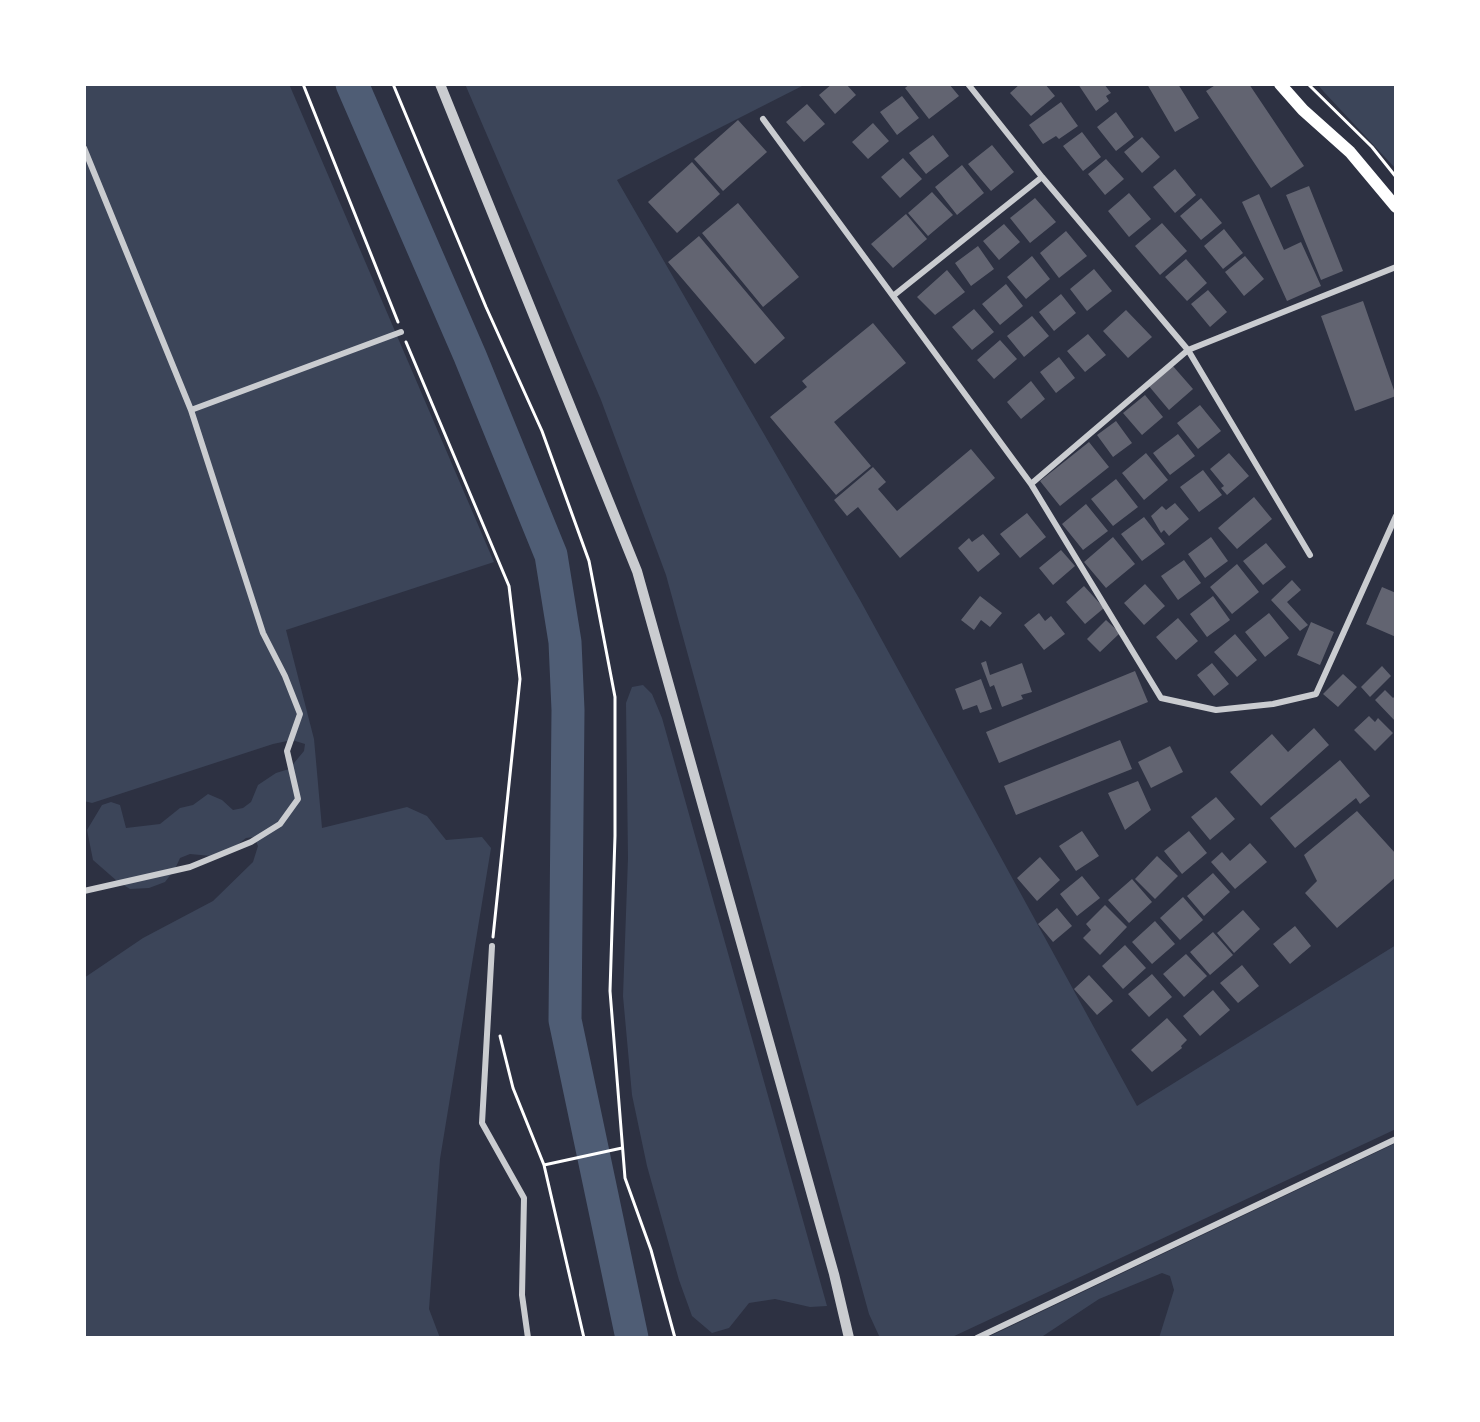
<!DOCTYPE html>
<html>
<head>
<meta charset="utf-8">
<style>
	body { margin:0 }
	#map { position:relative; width:1480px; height:1422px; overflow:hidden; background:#2d3142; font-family:Barlow,sans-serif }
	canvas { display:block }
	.frame { position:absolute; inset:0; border:86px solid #fff; pointer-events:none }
</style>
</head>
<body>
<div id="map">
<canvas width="1480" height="1422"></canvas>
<div class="frame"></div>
</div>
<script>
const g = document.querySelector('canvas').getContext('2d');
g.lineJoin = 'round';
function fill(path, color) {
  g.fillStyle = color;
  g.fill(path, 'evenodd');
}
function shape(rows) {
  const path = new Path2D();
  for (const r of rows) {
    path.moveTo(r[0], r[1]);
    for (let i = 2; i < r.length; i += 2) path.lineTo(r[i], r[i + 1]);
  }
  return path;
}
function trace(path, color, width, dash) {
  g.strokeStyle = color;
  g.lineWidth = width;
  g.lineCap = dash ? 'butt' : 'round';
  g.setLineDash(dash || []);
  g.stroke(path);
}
fill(shape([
	[84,84,289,84,494,562,286,630,314,739,322,828,407,807,427,816,446,840,482,837,491,848,440,1159,429,1309,440,1338,84,1338,84,978,143,938,213,901,253,862,258,846,254,837,246,838,222,857,190,854,180,858,175,869,165,882,149,888,130,889,117,881,93,860,87,830,102,805,111,802,120,805,126,828,160,824,180,808,193,805,208,794,222,800,233,810,243,808,251,802,258,785,276,773,289,769,304,751,305,744,292,740,273,744,92,803,84,801],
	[465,84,806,84,617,180,860,600,1137,1106,1396,945,1396,1129,950,1338,880,1338,869,1314,666,575,601,400],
	[1317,84,1396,84,1396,169,1324,92],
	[643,685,652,694,662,718,827,1306,810,1307,775,1299,749,1303,729,1328,712,1333,692,1316,679,1280,647,1166,632,1095,623,996,628,858,626,703,632,687],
	[1396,1143,1396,1338,1159,1338,1174,1290,1170,1276,1162,1273,1099,1299,1040,1338,986,1338]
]), '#3c4559');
trace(shape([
	[352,84,470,356,551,555,565,642,568,710,565,1020,632,1338]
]), '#4f5d75', 33);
fill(shape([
	[832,84,846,84,856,95,835,114,819,95],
	[910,84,949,84,959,96,929,119,905,88],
	[1020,84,1045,84,1055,96,1031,116,1010,93],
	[1078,84,1104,84,1111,93,1106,96,1109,101,1096,111],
	[1147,84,1178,84,1199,118,1175,132],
	[1217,84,1249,84,1304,166,1271,188,1206,91],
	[902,96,919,118,897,135,880,112],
	[1061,102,1078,126,1059,139,1056,136,1043,144,1029,125],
	[807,104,825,124,804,142,786,122],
	[1116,112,1134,137,1116,151,1097,127],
	[738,120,767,152,723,191,694,159],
	[873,123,889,141,868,159,852,142],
	[1082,132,1101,157,1083,171,1063,146],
	[933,135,949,156,926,174,909,153],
	[1142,137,1160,157,1142,173,1124,152],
	[992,145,1014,172,991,191,968,164],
	[903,158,922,179,900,198,881,177],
	[1106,159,1124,179,1105,195,1088,174],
	[692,162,720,194,677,233,648,202],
	[962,165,984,193,957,215,935,187],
	[1175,169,1196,195,1175,213,1153,187],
	[1309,186,1343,271,1321,280,1286,195],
	[932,192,953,215,928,236,908,213],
	[1129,193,1151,219,1129,237,1108,211],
	[1259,194,1284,250,1301,242,1321,286,1287,301,1242,202],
	[1035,198,1056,222,1030,243,1010,218],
	[1201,198,1222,223,1201,240,1180,216],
	[738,203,799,277,763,307,702,233],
	[906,214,927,239,893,268,871,244],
	[1162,223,1187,251,1160,275,1135,246],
	[1004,224,1020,242,999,260,983,241],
	[1224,229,1243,253,1223,269,1204,246],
	[1066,231,1087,256,1059,278,1040,253],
	[699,236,785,338,755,364,668,262],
	[978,246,994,269,971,286,955,263],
	[1032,256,1050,279,1026,299,1007,277],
	[1245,256,1264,279,1244,296,1225,272],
	[1186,259,1207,283,1187,301,1165,277],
	[1094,269,1112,291,1087,311,1070,289],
	[947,270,965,292,935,315,917,297],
	[1006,284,1023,306,1000,325,982,304],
	[1208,290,1227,312,1210,327,1191,304],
	[1061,294,1076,313,1054,331,1039,312],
	[1363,301,1396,396,1355,411,1321,316],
	[974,309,994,332,972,350,952,327],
	[1126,310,1152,337,1128,358,1103,331],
	[1032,316,1049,336,1024,357,1007,336],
	[873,323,906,363,834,422,871,466,836,495,770,417,807,387,802,381],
	[1088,334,1106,355,1085,372,1067,351],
	[1000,340,1017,359,994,379,977,360],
	[1059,357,1075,378,1056,393,1040,372],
	[1172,365,1193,389,1169,410,1148,385],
	[1031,381,1045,399,1021,419,1007,402],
	[1145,395,1163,417,1142,435,1123,413],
	[1200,405,1221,431,1198,449,1177,423],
	[1116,421,1132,443,1113,457,1097,435],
	[1178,434,1195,456,1170,475,1153,453],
	[1089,442,1109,467,1060,506,1040,481],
	[971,449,995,478,900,558,858,507,847,516,834,500,873,467,886,482,878,489,897,511],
	[1146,453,1168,480,1144,500,1122,473],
	[1229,453,1249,476,1227,495,1221,488,1224,486,1210,469],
	[1203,470,1222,495,1199,512,1180,487],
	[1116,479,1138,507,1113,526,1091,499],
	[1254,497,1272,519,1237,549,1218,528],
	[1175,503,1189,519,1169,536,1164,530,1161,533,1151,516,1162,506,1166,510],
	[1086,504,1108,531,1083,550,1062,524],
	[1027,513,1046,537,1020,558,1000,534],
	[1144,517,1165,544,1142,561,1121,534],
	[983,534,1000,554,978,572,958,548,969,538,972,542],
	[1113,537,1135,564,1106,588,1084,562],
	[1211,537,1228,561,1205,578,1188,554],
	[1266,543,1286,567,1263,585,1243,561],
	[1061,550,1075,566,1053,585,1039,568],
	[1184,560,1201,583,1178,600,1161,576],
	[1237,564,1259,592,1232,614,1210,587],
	[1292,580,1301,590,1287,602,1308,625,1300,631,1271,600],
	[1145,584,1165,606,1144,625,1124,603],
	[1084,586,1104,608,1085,624,1066,602],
	[1382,587,1396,593,1396,637,1366,624],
	[980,596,1002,613,990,627,981,620,974,630,961,620],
	[1213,596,1230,620,1207,637,1190,614],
	[1039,613,1045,621,1051,616,1065,634,1044,650,1024,625],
	[1269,613,1289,638,1265,657,1245,632],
	[1178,618,1198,641,1176,660,1156,637],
	[1106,620,1120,633,1100,652,1087,639],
	[1311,622,1334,632,1320,665,1297,655],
	[1235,634,1257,660,1237,677,1214,652],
	[986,661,990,675,1022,663,1032,692,1021,695,1023,699,1002,707,994,685,990,687,981,663],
	[1212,663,1229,684,1214,696,1197,675],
	[1382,666,1391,676,1370,697,1361,687],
	[1135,671,1148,702,999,763,986,732],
	[1343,674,1357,687,1338,707,1323,694],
	[981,679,992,709,980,713,977,705,963,710,955,689],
	[1385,690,1393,698,1396,695,1396,722,1375,700],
	[1369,716,1375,722,1378,718,1393,733,1375,751,1354,730],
	[1314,728,1329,745,1261,806,1230,772,1272,734,1288,752],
	[1120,740,1132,769,1016,815,1004,786],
	[1170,746,1183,772,1151,788,1138,762],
	[1340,760,1370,796,1360,804,1356,798,1295,848,1270,818],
	[1138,781,1151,810,1125,830,1108,793],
	[1216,797,1235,819,1210,840,1191,817],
	[1357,811,1396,854,1396,877,1337,928,1305,893,1317,881,1304,855],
	[1082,831,1099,856,1076,871,1059,846],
	[1189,831,1207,853,1182,874,1164,851],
	[1250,843,1267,862,1235,889,1211,862,1222,852,1230,861],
	[1157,856,1178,876,1155,899,1135,879],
	[1040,857,1060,880,1037,901,1017,878],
	[1213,873,1230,892,1204,916,1187,896],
	[1082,876,1100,898,1077,916,1060,894],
	[1132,879,1152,902,1129,923,1108,900],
	[1183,897,1203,920,1180,940,1160,918],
	[1105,905,1127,927,1100,955,1083,938,1091,930,1086,924],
	[1057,908,1072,926,1053,942,1038,924],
	[1243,910,1260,929,1234,953,1217,933],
	[1155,921,1175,944,1152,964,1132,942],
	[1295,926,1311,946,1290,964,1273,944],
	[1213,932,1233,955,1210,975,1190,952],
	[1125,945,1146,968,1123,989,1102,966],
	[1186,954,1207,976,1184,997,1163,974],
	[1242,965,1259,986,1238,1003,1220,983],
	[1152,974,1172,997,1149,1017,1128,994],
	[1089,975,1113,1001,1097,1015,1074,989],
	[1213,990,1230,1010,1200,1036,1183,1016],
	[1167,1018,1187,1040,1181,1046,1182,1048,1152,1072,1131,1050]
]), '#626471');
trace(shape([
	[303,84,398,322],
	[393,84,486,307,542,431,589,561,615,697,615,836,610,991,625,1178,651,1250,675,1338],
	[1308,84,1372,147,1396,177],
	[406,342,509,586,520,679,493,937],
	[500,1036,513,1088,544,1165,584,1338],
	[544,1165,622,1148]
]), '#fff', 3);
trace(shape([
	[968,84,1042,177,1188,350,1310,555],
	[763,119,1031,484,1161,698,1216,710,1273,704,1316,694,1396,516],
	[84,148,191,410,263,633,285,676,300,714,287,751,298,799,280,824,251,842,190,867,84,891],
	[893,296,1042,177],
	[191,410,401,332],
	[1031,484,1188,350,1396,267],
	[492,946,482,1123,524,1198,522,1295,528,1338],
	[977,1338,1396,1139]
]), '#caccd0', 6);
trace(shape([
	[440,84,637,571,834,1274,849,1338]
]), '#caccd0', 10);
trace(shape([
	[1280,84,1303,110,1350,152,1396,207]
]), '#fff', 12);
</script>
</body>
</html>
